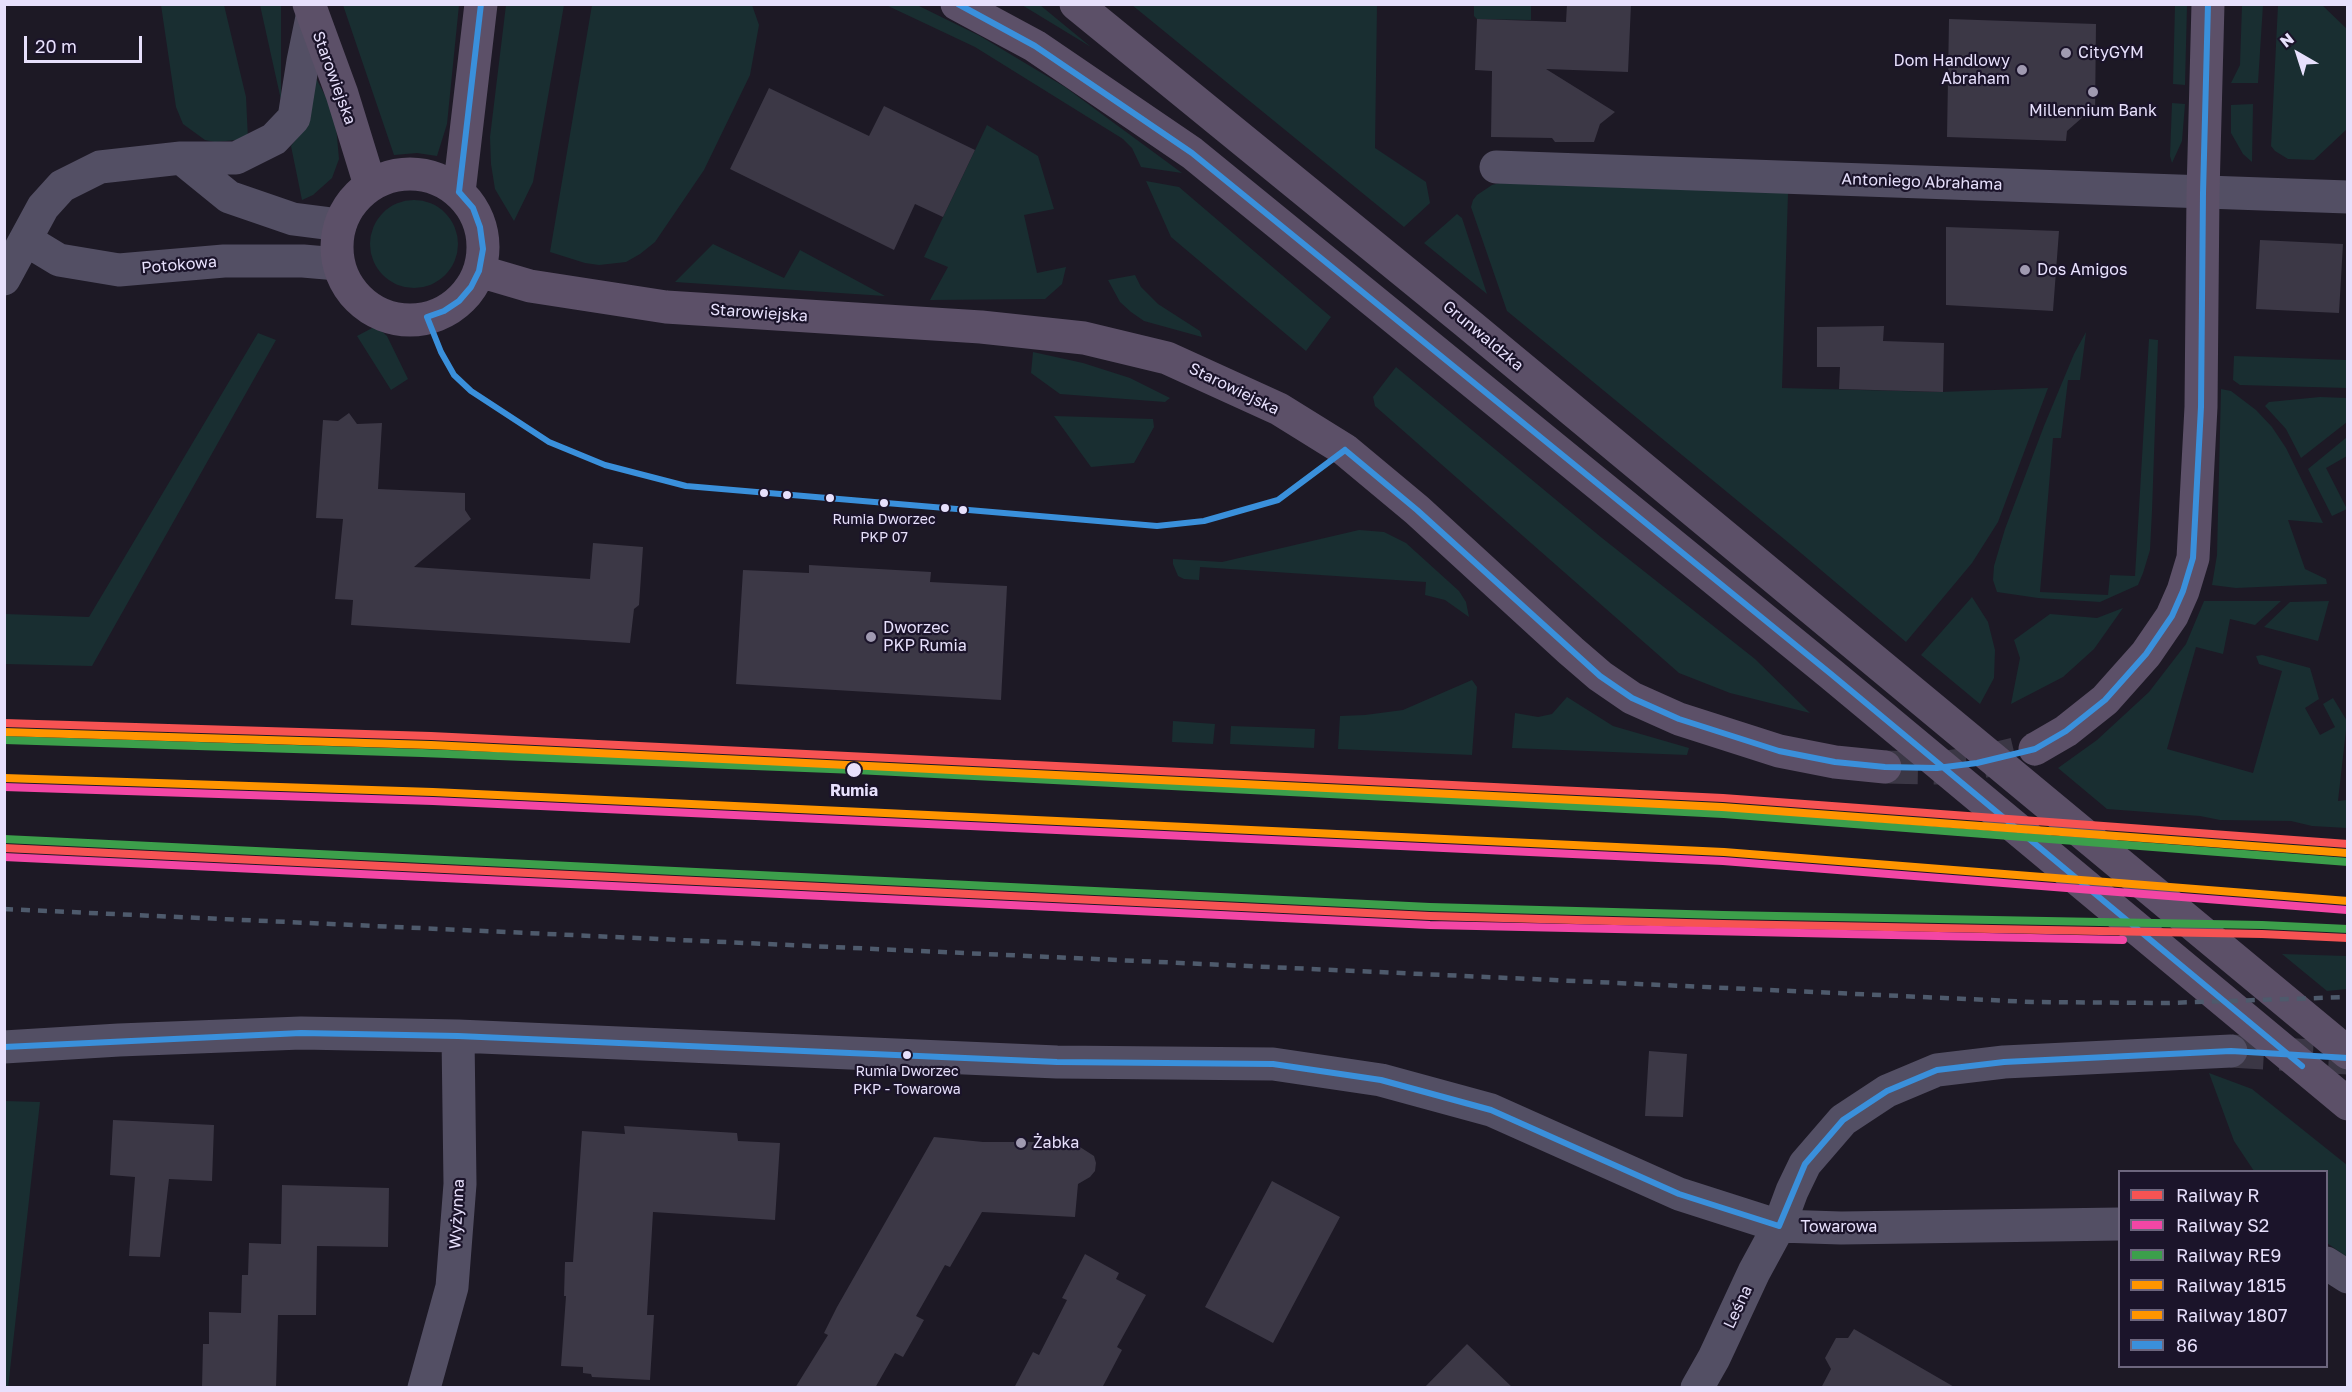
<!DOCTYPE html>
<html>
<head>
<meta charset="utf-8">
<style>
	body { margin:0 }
	#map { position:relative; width:2352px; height:1392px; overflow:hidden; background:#1d1925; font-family:"Golos Text",sans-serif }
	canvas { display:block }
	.frame { position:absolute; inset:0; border:6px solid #e7e0fc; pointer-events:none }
	.legend { position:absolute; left:2118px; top:1170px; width:210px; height:198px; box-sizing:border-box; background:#1b142a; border:2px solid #6d667e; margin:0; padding:8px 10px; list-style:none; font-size:18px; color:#e7e0fc }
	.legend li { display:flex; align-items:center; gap:12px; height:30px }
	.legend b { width:30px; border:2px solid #6d667e }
	.north { position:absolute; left:2268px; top:24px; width:60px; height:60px; -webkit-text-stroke:4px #1b142a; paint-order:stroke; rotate:321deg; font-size:16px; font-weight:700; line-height:24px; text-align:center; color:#e7e0fc }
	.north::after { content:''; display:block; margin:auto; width:21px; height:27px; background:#e7e0fc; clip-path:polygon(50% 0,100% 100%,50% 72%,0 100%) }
	.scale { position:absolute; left:24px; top:36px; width:118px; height:27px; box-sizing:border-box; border:3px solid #e7e0fc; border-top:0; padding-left:8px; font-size:18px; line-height:21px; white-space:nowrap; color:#e7e0fc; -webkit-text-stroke:4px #1b142a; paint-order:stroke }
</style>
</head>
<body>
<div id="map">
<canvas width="2352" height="1392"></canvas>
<div class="frame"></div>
<ul class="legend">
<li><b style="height:8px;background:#f65353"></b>Railway R</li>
<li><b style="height:8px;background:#f346a5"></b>Railway S2</li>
<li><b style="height:8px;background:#3c9f4b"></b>Railway RE9</li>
<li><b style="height:8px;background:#ff9500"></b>Railway 1815</li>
<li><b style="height:8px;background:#ff9500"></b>Railway 1807</li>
<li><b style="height:8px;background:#3a90db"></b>86</li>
</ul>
<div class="north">N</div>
<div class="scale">20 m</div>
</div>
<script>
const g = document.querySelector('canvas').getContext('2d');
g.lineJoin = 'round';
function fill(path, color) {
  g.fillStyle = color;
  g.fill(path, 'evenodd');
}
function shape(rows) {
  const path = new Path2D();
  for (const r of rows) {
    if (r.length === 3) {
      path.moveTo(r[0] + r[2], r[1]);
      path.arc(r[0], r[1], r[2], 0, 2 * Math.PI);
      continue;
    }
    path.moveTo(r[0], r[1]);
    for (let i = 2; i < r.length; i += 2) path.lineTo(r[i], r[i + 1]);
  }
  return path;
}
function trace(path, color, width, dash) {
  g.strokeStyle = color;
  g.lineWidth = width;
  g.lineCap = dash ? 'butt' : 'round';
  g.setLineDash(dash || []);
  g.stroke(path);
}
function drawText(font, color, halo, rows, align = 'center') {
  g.font = font + ' "Golos Text",sans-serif';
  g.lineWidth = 4.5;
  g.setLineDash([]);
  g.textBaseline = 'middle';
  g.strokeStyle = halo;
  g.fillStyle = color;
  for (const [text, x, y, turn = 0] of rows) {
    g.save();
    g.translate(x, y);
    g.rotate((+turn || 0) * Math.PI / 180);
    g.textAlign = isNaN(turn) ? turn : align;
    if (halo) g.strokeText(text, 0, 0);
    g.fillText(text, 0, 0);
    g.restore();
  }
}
fill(shape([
	[161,5,224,5,246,97,248,139,215,142,205,140,183,124,176,107],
	[260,5,281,5,281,100],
	[343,5,459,5,447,124,437,156,417,153,394,155],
	[506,5,564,5,533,182,514,221,495,189,491,164,490,137],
	[592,5,752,5,759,25,750,75,704,170,655,242,640,254,626,262,599,265,585,263,550,252],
	[886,5,917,5,980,36,1065,87,1182,173,1141,167,1132,148,1123,139,975,47],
	[1022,5,1040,5,1091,47],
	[1132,5,1377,5,1375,148,1426,182,1430,203,1404,227],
	[1474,5,1531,5,1531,20,1477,19,1474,16],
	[2175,5,2187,5,2185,85,2173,84],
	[2242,5,2263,5,2258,83,2231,83,2240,65],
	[2278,5,2322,5,2347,29,2347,129,2314,160,2288,159,2275,151,2271,146],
	[314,80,317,80,331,107,336,126,339,159,332,178,313,195,302,200,291,146,303,130],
	[2172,103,2185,104,2182,141,2172,163,2170,156],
	[2253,104,2252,162,2243,154,2231,133,2231,105],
	[987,125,1038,156,1054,209,1024,215,1037,273,1066,267,1062,284,1045,299,930,300,948,267,924,257],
	[1146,181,1179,187,1331,317,1306,351,1171,237],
	[1500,183,1788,193,1782,388,1940,392,2048,388,1998,522,1972,563,1906,642,1795,548,1507,311,1471,207,1473,200,1477,195,1492,185],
	[414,244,44],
	[1457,214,1462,218,1487,294,1424,243],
	[713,244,784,278,800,250,885,296,675,282],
	[1135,275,1141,287,1158,304,1200,331,1202,337,1144,321,1131,312,1120,302,1108,280],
	[376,326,387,336,408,379,391,390,357,336],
	[2086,332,2080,380,2068,380,2061,438,2053,438,2040,592,2108,595,2110,575,2135,576,2149,339,2158,340,2152,511,2150,550,2143,573,2138,585,2100,602,2038,598,1997,592,1993,580,1994,566,2005,529,2044,426,2074,354],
	[258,333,276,340,92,666,5,664,5,614,89,617],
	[1033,352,1083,363,1130,378,1170,398,1165,402,1060,394,1031,373],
	[2234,356,2347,360,2347,388,2240,385,2233,380],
	[1396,367,1602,538,1755,659,1810,713,1730,693,1679,673,1375,406,1373,397],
	[2221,389,2231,391,2256,410,2272,427,2286,448,2323,523,2288,520,2305,569,2326,579,2327,584,2236,588,2212,585,2217,555],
	[2320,397,2347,398,2347,422,2301,458,2286,429,2265,406,2269,402],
	[1054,416,1153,419,1154,427,1134,463,1091,467],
	[2347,437,2347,456,2326,468,2347,509,2332,516,2308,469],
	[1359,530,1384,532,1406,543,1459,591,1466,602,1469,617,1445,600,1425,595,1426,582,1200,567,1199,580,1184,579,1178,576,1173,564,1173,559,1222,562],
	[1972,597,1988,622,1995,650,1994,678,1980,704,1921,655],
	[2204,601,2281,601,2255,625,2230,619,2223,654,2196,647,2167,749,2253,773,2282,671,2259,664,2256,656,2262,655,2310,668,2319,699,2305,708,2320,735,2335,727,2323,704,2333,698,2347,721,2338,801,2347,800,2347,828,2312,826,2291,821,2220,820,2200,816,2107,809,2058,768,2097,740,2149,692,2186,644],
	[2329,601,2318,641,2264,627,2290,602],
	[2123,608,2094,649,2063,677,2011,704,2020,658,2014,640,2050,614,2097,618],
	[1472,680,1477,687,1472,755,1338,749,1340,716,1365,715,1403,710],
	[1567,697,1613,726,1689,748,1687,755,1512,748,1515,713,1538,717,1552,714],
	[1173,721,1215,724,1213,744,1172,742],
	[1231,726,1315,729,1314,748,1230,744],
	[2282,954,2347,956,2347,989,2327,991],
	[2209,1073,2252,1089,2347,1165,2347,1257,2327,1243,2326,1172,2254,1171,2234,1141],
	[5,1101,40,1102,8,1388,4,1387]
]), '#192e31');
fill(shape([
	[1567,4,1631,4,1628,72,1546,69,1615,112,1600,124,1594,142,1555,142,1552,138,1491,137,1492,71,1475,70,1477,19,1566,22],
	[1949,19,2096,24,2095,116,2084,116,2067,131,2066,141,1947,137],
	[769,88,869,136,884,106,975,150,943,217,915,204,894,250,730,169],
	[1946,227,2059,231,2053,311,1946,305],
	[2260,240,2343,244,2339,313,2256,309],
	[1884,326,1883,341,1944,343,1943,392,1839,389,1840,367,1817,367,1817,327],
	[349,413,357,424,382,423,378,489,465,493,465,510,471,519,414,567,590,579,593,543,643,547,639,605,634,609,630,643,351,625,353,600,335,599,343,519,316,518,323,420,338,421],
	[809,565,931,572,930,582,1007,586,1001,700,736,684,743,570,809,573],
	[1649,1051,1687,1054,1683,1117,1645,1116],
	[113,1120,214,1125,212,1181,169,1179,160,1257,129,1256,135,1177,110,1175],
	[624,1126,737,1133,738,1141,780,1143,775,1220,653,1212,647,1315,654,1315,650,1380,592,1377,591,1374,583,1373,583,1367,561,1366,566,1296,564,1296,565,1262,573,1262,582,1131,625,1134],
	[934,1137,983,1142,1049,1142,1049,1145,1080,1147,1094,1156,1096,1163,1095,1171,1090,1177,1078,1184,1075,1217,982,1212,950,1267,945,1265,916,1316,924,1320,903,1357,895,1353,875,1388,795,1388,828,1335,824,1333,837,1307],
	[1272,1181,1340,1217,1273,1343,1205,1307],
	[282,1185,389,1188,388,1247,317,1246,316,1315,278,1315,276,1388,202,1388,203,1344,209,1344,209,1312,241,1313,242,1275,248,1275,249,1243,281,1244],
	[1085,1254,1119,1273,1116,1279,1146,1295,1117,1347,1122,1350,1102,1388,1014,1388,1033,1352,1039,1355,1067,1300,1062,1298],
	[1854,1329,1956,1388,1821,1388,1831,1369,1825,1358,1836,1338,1848,1338],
	[1467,1344,1513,1388,1424,1388]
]), '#3c3846');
trace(shape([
	[2231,1051,2348,1058]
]), '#3b3745', 33, [33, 16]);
trace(shape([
	[1885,767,1937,768,1977,763,2035,749]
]), '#3b3745', 33, [33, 16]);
trace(shape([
	[181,158,229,197,293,219,340,225],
	[1496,167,2348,197],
	[26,240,59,260,119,270,224,261,303,261,338,264],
	[4,279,43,207,62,186,100,167,181,158,236,158,274,139,294,118,303,61,312,17],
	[4,1047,119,1040,301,1033,458,1036,1057,1062,1273,1064,1381,1080,1491,1110,1679,1194,1779,1226,1841,1228,2120,1224],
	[2326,1263,2348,1277],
	[424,1388,452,1287,460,1184,458,1036],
	[1697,1388,1714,1358,1754,1272,1779,1226,1792,1191,1805,1164,1843,1120,1887,1091,1937,1070,2004,1062,2231,1051]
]), '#534f64', 33);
trace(shape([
	[309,4,342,94,370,185],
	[957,4,1035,46,1192,153,1831,674,2348,1104],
	[1076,4,1466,322,2348,1053],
	[410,247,73],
	[459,192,481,4],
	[479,271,530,286,666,307,981,327,1084,338,1167,358,1279,409,1345,450,1417,510,1571,651,1600,676,1632,698,1679,719,1779,751,1835,762,1885,767],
	[2035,749,2066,731,2105,700,2146,654,2172,616,2183,591,2193,558,2201,407,2203,193,2208,4]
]), '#5c5068', 33);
trace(shape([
	[4,909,2032,1002,2168,1003,2348,997]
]), '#4e5a6c', 4.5, [9, 8]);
trace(shape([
	[958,4,1035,46,1192,153,1831,674,2302,1066],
	[459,192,481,4],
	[427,317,441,352,454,375,471,391,549,442,605,465,686,486,1157,526,1204,521,1278,500,1345,450],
	[427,317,444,311,459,301,471,287,479,271,483,249,480,227,473,208,459,192],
	[1345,450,1417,510,1600,676,1632,698,1679,719,1779,751,1835,762,1885,767,1937,768,1977,763,2035,749,2066,731,2105,700,2146,654,2172,616,2183,591,2193,558,2201,407,2203,193,2208,4],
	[4,1047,301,1033,458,1036,1057,1062,1273,1064,1381,1080,1491,1110,1679,1194,1779,1226,1805,1164,1843,1120,1887,1091,1937,1070,2004,1062,2231,1051,2348,1058]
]), '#3a90db', 6);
trace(shape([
	[4,723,431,736,1723,798,2348,844],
	[4,848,1430,916,1723,924,2262,934,2348,938]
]), '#f65353', 8);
trace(shape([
	[4,787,433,801,1723,861,2347,910],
	[4,857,1430,925,2123,940]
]), '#f346a5', 8);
trace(shape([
	[4,740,422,753,856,770,1724,814,2348,862],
	[4,839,1430,907,1723,915,2262,925,2348,929]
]), '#3c9f4b', 8);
trace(shape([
	[4,778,433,792,1724,852,2348,901]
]), '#ff9500', 8);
trace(shape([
	[4,732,431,745,1722,807,2347,853]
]), '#ff9500', 8);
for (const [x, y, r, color] of [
	[2066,53,6,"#a09ab1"],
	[2022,70,6,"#a09ab1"],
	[2093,92,6,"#a09ab1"],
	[2025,270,6,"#a09ab1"],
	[764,493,5,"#e7e0fc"],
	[787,495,5,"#e7e0fc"],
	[830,498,5,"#e7e0fc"],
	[884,503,5,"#e7e0fc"],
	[945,508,5,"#e7e0fc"],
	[963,510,5,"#e7e0fc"],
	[871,637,6,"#a09ab1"],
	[854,770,8,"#e7e0fc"],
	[907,1055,5,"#e7e0fc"],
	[1021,1143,6,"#a09ab1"]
]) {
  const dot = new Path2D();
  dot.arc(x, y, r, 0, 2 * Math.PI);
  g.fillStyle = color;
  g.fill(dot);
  trace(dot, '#1b142a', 2);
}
drawText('14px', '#e7e0fc', '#1b142a', [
	["Rumia Dworzec",884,520],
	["PKP 07",884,538],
	["Rumia Dworzec",907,1072],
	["PKP - Towarowa",907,1090]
]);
drawText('16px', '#e7e0fc', '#1b142a', [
	["CityGYM",2078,53],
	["Dom Handlowy",2010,61,"right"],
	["Abraham",2010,79,"right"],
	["Millennium Bank",2093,111,"center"],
	["Dos Amigos",2037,270],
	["Dworzec",883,628],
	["PKP Rumia",883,646],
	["Żabka",1033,1143]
], 'left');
drawText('16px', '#e7e0fc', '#1b142a', [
	["Starowiejska",334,78,70],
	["Antoniego Abrahama",1922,182,2],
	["Potokowa",179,265,-5],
	["Starowiejska",759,313,4],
	["Grunwaldzka",1483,336,40],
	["Starowiejska",1234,389,26],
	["Wyżynna",457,1214,-87],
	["Towarowa",1839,1227],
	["Leśna",1738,1307,-65]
]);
drawText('bold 16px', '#e7e0fc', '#1b142a', [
	["Rumia",854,791]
]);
</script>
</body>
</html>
